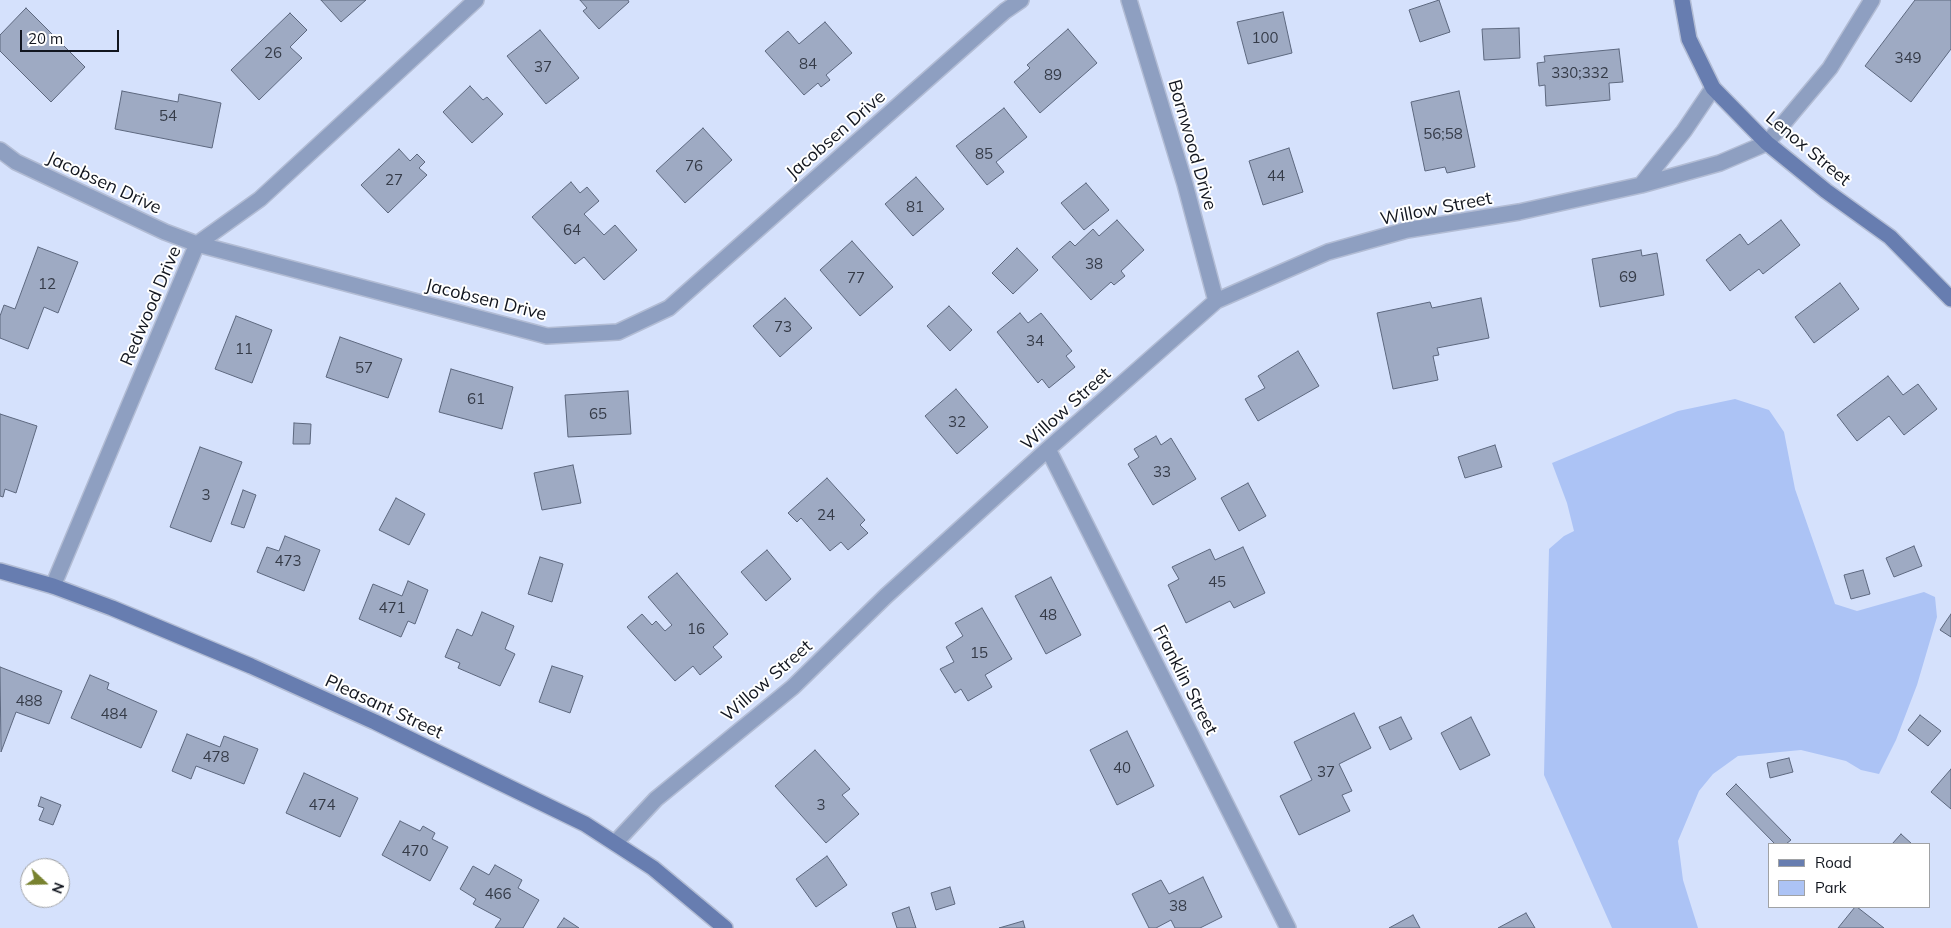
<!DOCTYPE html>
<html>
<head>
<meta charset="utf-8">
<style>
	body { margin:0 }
	#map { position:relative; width:1951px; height:928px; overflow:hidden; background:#d5e1fc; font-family:Mulish,sans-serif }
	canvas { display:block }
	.legend { position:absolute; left:1768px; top:843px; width:162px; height:65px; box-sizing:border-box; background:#fff; border:1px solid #a0a2a5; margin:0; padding:6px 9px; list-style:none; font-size:15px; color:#12161f }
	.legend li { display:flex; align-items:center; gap:10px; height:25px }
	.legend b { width:25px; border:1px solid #a0a2a5 }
	.north { position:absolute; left:20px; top:858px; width:50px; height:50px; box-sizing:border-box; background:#fff; border:1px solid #a0a2a5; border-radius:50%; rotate:111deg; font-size:14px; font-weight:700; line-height:20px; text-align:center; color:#12161f }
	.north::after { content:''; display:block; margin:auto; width:18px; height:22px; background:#78822f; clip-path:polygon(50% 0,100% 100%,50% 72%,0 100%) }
	.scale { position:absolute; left:20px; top:30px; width:99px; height:22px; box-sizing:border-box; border:2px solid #12161f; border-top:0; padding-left:6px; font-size:15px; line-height:18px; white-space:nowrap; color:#12161f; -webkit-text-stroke:4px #fff; paint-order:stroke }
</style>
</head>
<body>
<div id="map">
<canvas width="1951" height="928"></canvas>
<ul class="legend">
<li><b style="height:6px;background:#677db0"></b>Road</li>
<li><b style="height:14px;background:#acc3f5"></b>Park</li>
</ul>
<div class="north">N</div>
<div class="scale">20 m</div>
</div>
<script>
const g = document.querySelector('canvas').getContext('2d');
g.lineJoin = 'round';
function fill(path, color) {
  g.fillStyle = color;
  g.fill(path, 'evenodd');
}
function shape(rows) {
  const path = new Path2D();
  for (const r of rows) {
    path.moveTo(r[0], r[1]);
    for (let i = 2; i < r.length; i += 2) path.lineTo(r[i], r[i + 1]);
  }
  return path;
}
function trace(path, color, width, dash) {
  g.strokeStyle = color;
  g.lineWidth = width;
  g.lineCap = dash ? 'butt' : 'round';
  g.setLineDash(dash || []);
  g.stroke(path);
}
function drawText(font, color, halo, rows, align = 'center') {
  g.font = font + ' Mulish,sans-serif';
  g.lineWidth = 4;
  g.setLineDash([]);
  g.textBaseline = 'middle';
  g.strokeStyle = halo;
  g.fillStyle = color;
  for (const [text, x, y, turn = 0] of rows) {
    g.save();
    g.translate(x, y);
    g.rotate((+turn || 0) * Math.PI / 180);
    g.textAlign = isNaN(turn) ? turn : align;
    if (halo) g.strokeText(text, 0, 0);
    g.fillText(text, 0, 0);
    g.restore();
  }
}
fill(shape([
	[1735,399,1769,410,1784,432,1795,489,1835,604,1857,611,1924,592,1935,597,1937,617,1917,685,1896,740,1879,774,1861,770,1846,761,1801,750,1738,756,1713,774,1699,791,1678,841,1683,880,1698,928,1612,928,1544,775,1549,549,1564,536,1574,531,1567,503,1552,463,1678,411]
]), '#acc3f5');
const building = shape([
	[321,0,366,0,341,22,321,0],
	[580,0,628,0,629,2,599,29,583,11,587,8,580,0],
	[1439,0,1450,32,1420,42,1409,10,1439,0],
	[1915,0,1951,0,1951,49,1911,102,1865,66,1915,0],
	[26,8,85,67,51,102,0,51,0,35,26,8],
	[1283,12,1292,53,1248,64,1237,22,1283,12],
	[290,13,307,30,290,47,302,58,259,100,231,70,290,13],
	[825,22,852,53,826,75,830,80,821,87,818,83,804,95,765,51,788,31,799,44,825,22],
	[1519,28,1520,58,1484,60,1482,29,1519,28],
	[1068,29,1097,63,1040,113,1014,82,1030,68,1027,65,1068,29],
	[540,30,579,78,546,104,507,56,540,30],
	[1619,49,1623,82,1609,83,1610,100,1546,106,1545,85,1539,86,1537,63,1545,62,1544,56,1619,49],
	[470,86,483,100,487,97,503,114,472,143,443,112,470,86],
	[122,91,178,102,179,94,221,103,212,148,115,129,122,91],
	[1459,91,1475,167,1447,173,1445,167,1425,171,1411,102,1459,91],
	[1004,108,1027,137,996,162,1004,172,987,185,956,146,1004,108],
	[703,128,732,160,685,203,656,171,703,128],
	[1289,148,1303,192,1263,205,1249,161,1289,148],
	[399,149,410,161,417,154,425,162,419,168,427,175,388,213,361,185,399,149],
	[916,177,944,209,913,236,885,204,916,177],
	[571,182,580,193,587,187,599,201,584,214,604,235,615,225,637,250,604,280,584,257,575,264,532,217,571,182],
	[1086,183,1109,210,1084,230,1061,203,1086,183],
	[1117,220,1144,250,1121,271,1125,276,1114,285,1111,282,1091,300,1052,257,1070,241,1075,246,1093,229,1099,236,1117,220],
	[1781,220,1800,245,1763,274,1759,269,1730,291,1706,260,1740,234,1748,245,1781,220],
	[852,241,893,287,860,316,820,270,852,241],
	[38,247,78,262,58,313,44,307,28,349,0,338,0,316,4,305,15,309,38,247],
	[1017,248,1038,270,1013,294,992,273,1017,248],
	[1641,250,1642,256,1657,253,1664,295,1600,307,1592,259,1641,250],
	[1840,283,1859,309,1814,343,1795,317,1840,283],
	[785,298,812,328,780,357,753,326,785,298],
	[1481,298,1489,338,1437,348,1439,355,1433,356,1438,380,1393,389,1377,313,1430,302,1432,308,1481,298],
	[949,306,972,330,950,351,927,326,949,306],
	[1020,313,1028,323,1041,313,1072,351,1066,356,1075,367,1049,388,1042,379,1038,383,997,332,1020,313],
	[236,316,272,330,252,383,215,369,236,316],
	[340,337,402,359,388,398,326,377,340,337],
	[1298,351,1319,386,1258,421,1245,399,1265,388,1258,376,1298,351],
	[451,369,513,387,502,429,439,412,451,369],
	[1888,376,1903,395,1918,384,1937,409,1904,435,1889,416,1857,441,1837,415,1888,376],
	[956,389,988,427,957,454,925,416,956,389],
	[628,391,631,434,568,437,565,395,628,391],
	[0,414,37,426,16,493,5,489,3,497,0,496,0,414],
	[294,423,311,424,310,444,293,444,294,423],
	[1156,436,1161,445,1171,438,1196,479,1153,505,1128,464,1139,457,1134,449,1156,436],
	[1495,445,1502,467,1465,478,1458,457,1495,445],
	[200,447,242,462,211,542,170,527,200,447],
	[573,465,581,503,542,510,534,473,573,465],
	[827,478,865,520,860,525,868,533,848,550,841,542,830,551,801,518,797,522,788,513,827,478],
	[1248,483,1266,516,1239,531,1221,498,1248,483],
	[243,490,256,495,244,528,231,524,243,490],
	[396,498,425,514,409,545,379,530,396,498],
	[285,536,320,550,304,591,257,572,267,547,279,551,285,536],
	[1914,546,1922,566,1894,577,1886,558,1914,546],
	[1243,547,1265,593,1234,608,1230,601,1186,623,1168,585,1179,579,1172,567,1210,549,1215,560,1243,547],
	[767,550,791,579,766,601,741,572,767,550],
	[540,557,563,564,552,602,528,594,540,557],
	[1863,570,1870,594,1851,599,1844,575,1863,570],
	[677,573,728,634,713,647,722,657,700,675,693,666,675,681,627,627,642,614,652,625,656,621,665,631,672,625,648,597,677,573],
	[1051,577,1081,635,1046,654,1015,596,1051,577],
	[408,581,428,590,415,624,408,621,401,637,359,619,373,584,402,596,408,581],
	[982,608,1012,659,985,675,992,687,968,701,961,689,955,693,940,669,954,662,946,647,963,636,955,623,982,608],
	[482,612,514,626,505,649,515,654,500,686,458,668,460,663,445,657,457,629,472,636,482,612],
	[1951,614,1951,637,1940,630,1951,614],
	[552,666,583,676,570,713,539,702,552,666],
	[0,667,62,691,49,724,16,712,1,752,0,667],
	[90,675,109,683,107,689,157,711,141,748,71,718,90,675],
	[1354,713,1371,748,1339,764,1352,791,1342,795,1350,811,1299,835,1280,796,1312,780,1294,742,1354,713],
	[1920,715,1941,731,1928,746,1908,730,1920,715],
	[1401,717,1412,739,1390,750,1379,727,1401,717],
	[1471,717,1490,755,1460,770,1441,733,1471,717],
	[1127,731,1154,786,1117,805,1090,750,1127,731],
	[187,734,220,747,224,736,258,749,244,784,196,766,191,779,172,771,187,734],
	[815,750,850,789,842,795,859,814,826,843,775,786,815,750],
	[1789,758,1793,772,1770,778,1767,763,1789,758],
	[1951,769,1951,809,1931,792,1951,769],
	[304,773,358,798,340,837,286,813,304,773],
	[1736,784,1791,840,1786,844,1775,844,1726,794,1736,784],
	[41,797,61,805,53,825,39,820,44,808,38,806,41,797],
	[400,821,420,831,423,826,435,833,432,839,448,847,430,881,382,855,400,821],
	[1901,834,1912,844,1892,844,1901,834],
	[827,856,847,885,816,907,796,879,827,856],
	[495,865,522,880,518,888,539,900,523,928,495,928,501,919,473,904,476,899,460,889,473,866,489,875,495,865],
	[1203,877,1222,917,1200,928,1175,928,1171,920,1156,928,1149,928,1132,894,1161,880,1169,894,1203,877],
	[950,887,955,904,936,910,931,893,950,887],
	[909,907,916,928,897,928,892,913,909,907],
	[1855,907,1857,907,1884,928,1838,928,1855,907],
	[1526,913,1535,928,1498,928,1526,913],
	[1413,915,1420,928,1389,928,1413,915],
	[564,918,579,928,557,928,564,918],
	[1023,921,1025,928,999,928,1023,921]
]);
fill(building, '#9eaac3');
trace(building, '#5d687f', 1);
const lane = shape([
	[1767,143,1830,68,1872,0]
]);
const street = shape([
	[1129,0,1185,184,1216,301],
	[0,150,16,162,165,232,197,244,547,336,618,332,669,308,1005,11,1021,0],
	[1641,185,1684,131,1713,88],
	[1048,449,1288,928],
	[53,586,197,244,260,199,476,0],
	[615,843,656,799,793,687,886,596,1048,449,1216,301,1328,252,1407,230,1519,212,1641,185,1720,163,1767,143]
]);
const secondary = shape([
	[1682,0,1689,39,1713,88,1767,143,1826,191,1890,237,1951,299],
	[0,571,53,586,112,608,251,666,375,722,585,824,653,868,725,928]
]);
trace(lane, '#b2bcd4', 18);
trace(street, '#b2bcd4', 18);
trace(secondary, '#b2bcd4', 18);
trace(lane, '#8e9fc1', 15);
trace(street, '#8e9fc1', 15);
trace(secondary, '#677db0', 15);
drawText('15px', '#353b48', null, [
	["100",1265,38],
	["26",273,53],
	["349",1908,58],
	["84",808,64],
	["37",543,67],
	["330;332",1580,73],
	["89",1053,75],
	["54",168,116],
	["56;58",1443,134],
	["85",984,154],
	["76",694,166],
	["44",1276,176],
	["27",394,180],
	["81",915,207],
	["64",572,230],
	["38",1094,264],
	["69",1628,277],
	["77",856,278],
	["12",47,284],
	["73",783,327],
	["34",1035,341],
	["11",244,349],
	["57",364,368],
	["61",476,399],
	["65",598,414],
	["32",957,422],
	["33",1162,472],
	["3",206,495],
	["24",826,515],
	["473",288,561],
	["45",1217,582],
	["471",392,608],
	["48",1048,615],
	["16",696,629],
	["15",979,653],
	["488",29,701],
	["484",114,714],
	["478",216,757],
	["40",1122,768],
	["37",1326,772],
	["474",322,805],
	["3",821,805],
	["470",415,851],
	["466",498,894],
	["38",1178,906]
]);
drawText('18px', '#12161f', '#fff', [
	["Jacobsen Drive",836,135,-41],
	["Bornwood Drive",1192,145,74],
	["Lenox Street",1808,149,40],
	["Jacobsen Drive",104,183,25],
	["Willow Street",1436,209,-11],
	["Jacobsen Drive",486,300,14],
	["Redwood Drive",151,306,-67],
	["Willow Street",1066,409,-42],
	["Franklin Street",1185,680,63],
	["Willow Street",767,681,-41],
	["Pleasant Street",384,707,25]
]);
</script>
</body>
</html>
